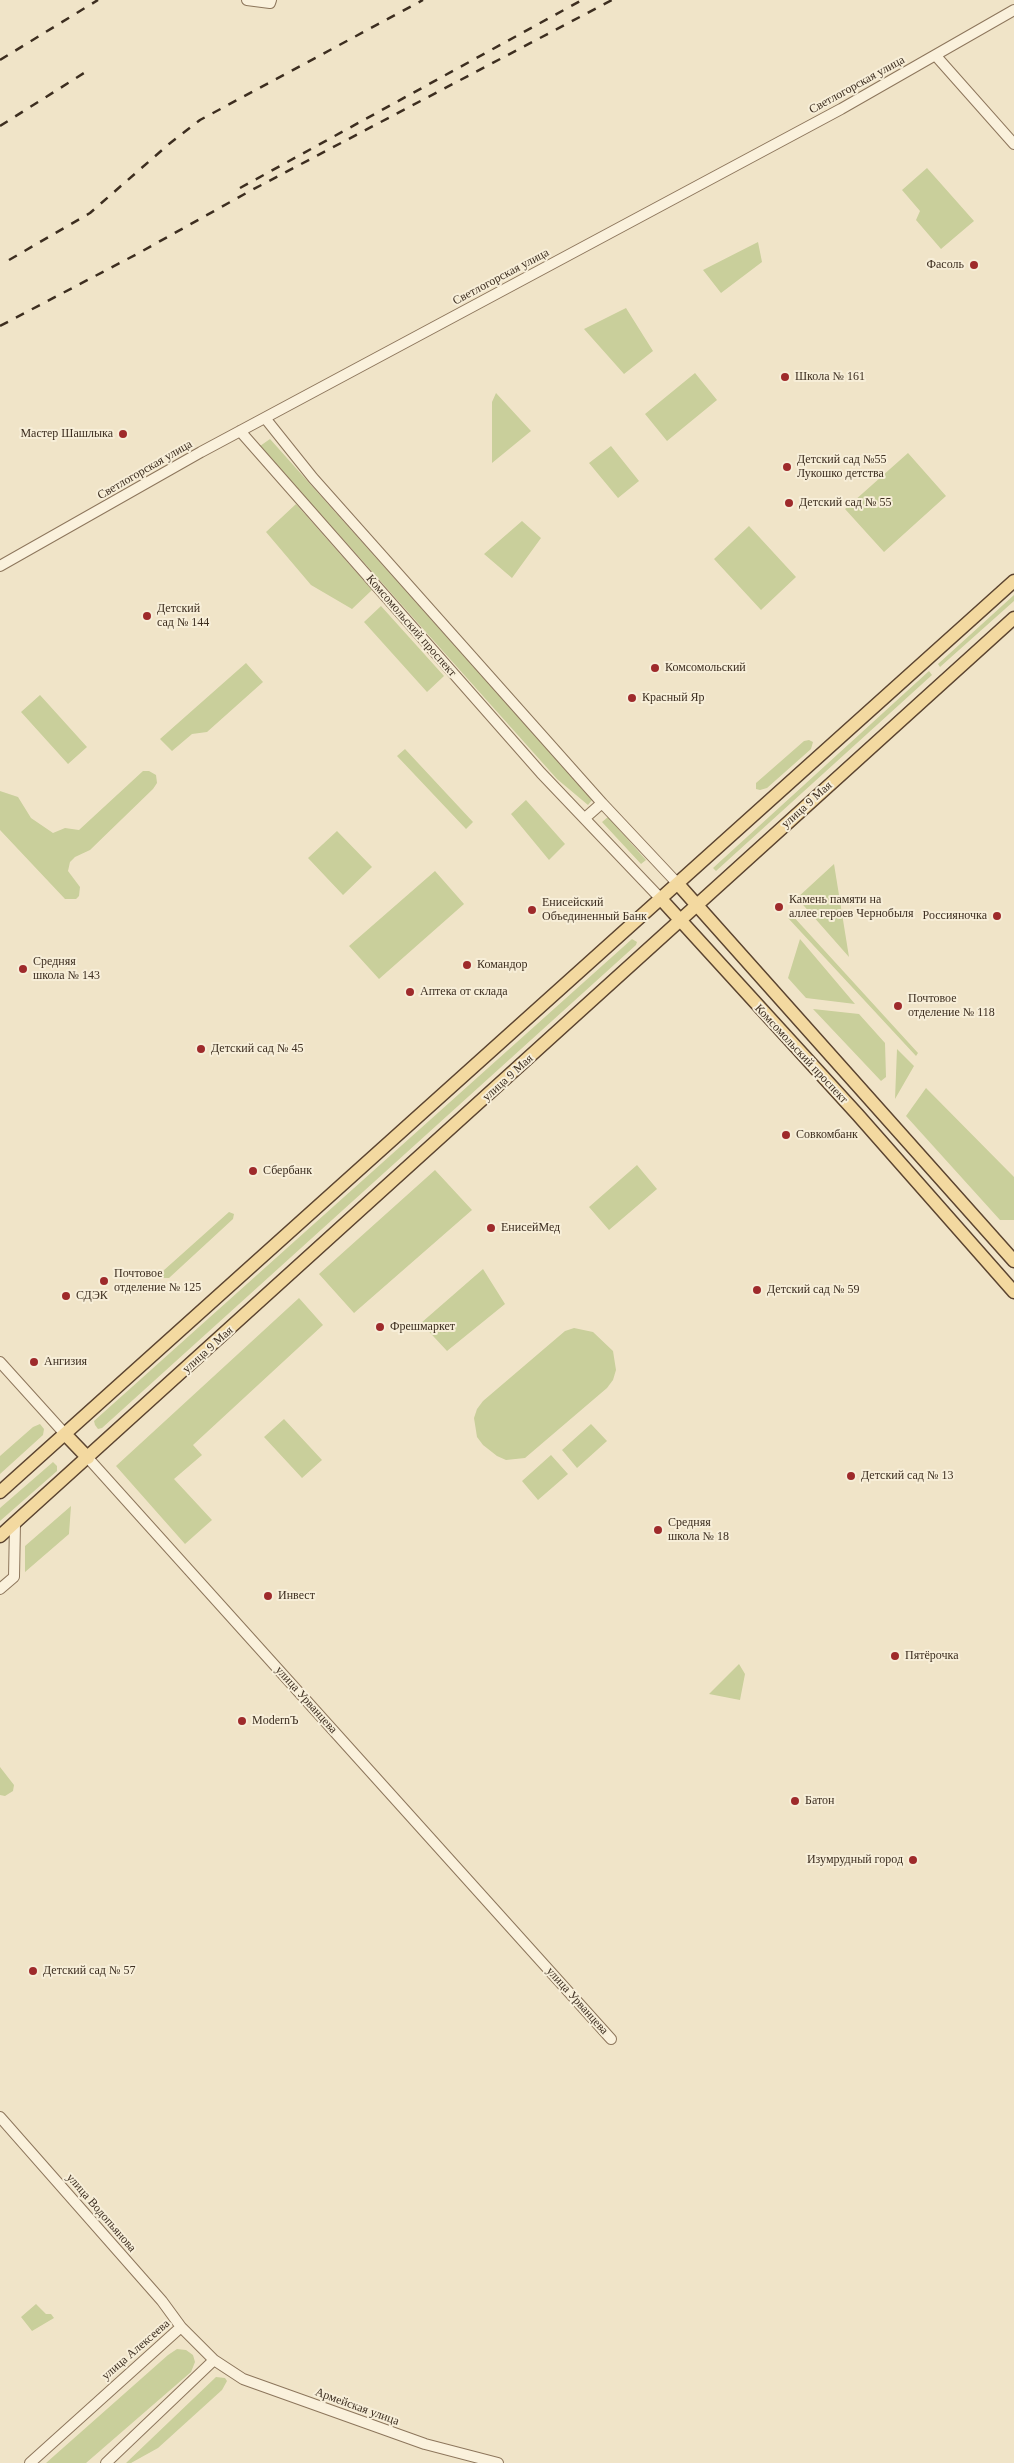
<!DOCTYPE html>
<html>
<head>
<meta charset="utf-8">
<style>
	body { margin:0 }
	canvas { display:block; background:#f0e4c8 }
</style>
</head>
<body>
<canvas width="1014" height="2463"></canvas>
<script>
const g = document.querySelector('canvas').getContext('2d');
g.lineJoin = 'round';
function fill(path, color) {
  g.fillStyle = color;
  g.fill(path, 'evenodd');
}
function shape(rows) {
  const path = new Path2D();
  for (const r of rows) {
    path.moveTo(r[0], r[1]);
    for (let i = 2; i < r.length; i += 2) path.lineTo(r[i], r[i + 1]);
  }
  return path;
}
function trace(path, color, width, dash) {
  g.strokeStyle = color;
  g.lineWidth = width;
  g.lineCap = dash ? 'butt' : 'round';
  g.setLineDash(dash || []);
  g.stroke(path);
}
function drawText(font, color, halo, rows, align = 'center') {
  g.font = font + ' "Times New Roman",serif';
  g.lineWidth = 4;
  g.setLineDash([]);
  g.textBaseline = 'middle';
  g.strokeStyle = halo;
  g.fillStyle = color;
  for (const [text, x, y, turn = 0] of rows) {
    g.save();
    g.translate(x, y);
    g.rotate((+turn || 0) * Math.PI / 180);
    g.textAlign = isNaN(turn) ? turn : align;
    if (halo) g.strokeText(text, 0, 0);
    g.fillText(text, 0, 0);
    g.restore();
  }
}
fill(shape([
	[927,168,974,221,941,249,916,220,920,211,902,190],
	[758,242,762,262,721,293,703,270],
	[626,308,653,351,624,374,584,329],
	[695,373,717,400,667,441,645,414],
	[496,393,531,431,492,463,492,402],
	[270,439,592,800,588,805,557,779,260,446],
	[611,446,639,481,618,498,589,463],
	[908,453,946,496,884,552,845,509],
	[296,504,372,590,352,609,311,585,266,532],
	[522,521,541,538,512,578,484,554],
	[749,526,796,577,761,610,714,559],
	[1014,595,1014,601,940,667,938,664],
	[381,606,444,676,427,692,364,622],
	[246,663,263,682,207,732,192,734,172,751,160,739],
	[929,671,932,675,716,871,713,868],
	[40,695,87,747,68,764,21,712],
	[809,740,813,742,811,749,767,788,760,790,756,789,756,783,804,741],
	[405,749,473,822,466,829,397,756],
	[143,771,149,771,156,775,157,783,153,789,90,850,75,857,70,862,68,871,80,887,79,896,76,899,65,899,0,830,0,791,18,797,31,818,53,833,65,828,79,830],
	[526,800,565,844,549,860,511,814],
	[608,817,646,860,641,864,602,822],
	[337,831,372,867,343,895,308,858],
	[834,864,849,957,797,898],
	[435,871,464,904,379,979,349,946],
	[792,915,918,1053,916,1056,788,918],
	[632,939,637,942,636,945,102,1428,98,1429,95,1425,94,1421],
	[800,939,855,1004,806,998,788,978],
	[813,1009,859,1014,885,1043,886,1077,881,1081],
	[897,1049,914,1066,895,1099],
	[926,1088,1014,1177,1014,1220,1000,1220,906,1116],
	[637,1165,657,1189,609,1230,589,1207],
	[435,1170,472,1210,354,1313,319,1274],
	[229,1212,234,1214,233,1219,169,1278,162,1278,163,1271],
	[483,1269,505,1304,447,1351,421,1323],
	[299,1298,323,1325,193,1445,202,1455,174,1479,212,1520,185,1544,116,1466],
	[574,1328,593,1332,613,1351,616,1370,613,1380,607,1388,525,1458,506,1460,497,1456,483,1445,477,1437,474,1418,477,1409,483,1401,565,1331],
	[284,1419,322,1460,302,1478,264,1437],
	[40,1424,44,1429,43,1435,0,1474,0,1456,33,1427],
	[591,1424,607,1441,577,1468,562,1450],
	[551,1455,568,1474,538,1500,522,1481],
	[53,1462,57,1466,57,1471,0,1521,0,1508],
	[71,1506,69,1534,25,1572,25,1546],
	[739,1664,745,1674,740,1700,709,1694],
	[0,1767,14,1785,13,1791,5,1796,0,1795],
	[36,2304,46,2314,51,2314,54,2318,32,2331,21,2317],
	[177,2349,186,2350,193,2355,195,2362,191,2372,86,2463,46,2463,168,2355],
	[216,2377,225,2378,227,2381,222,2390,158,2448,131,2463,126,2463]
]), '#c9cf9b');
const minor = shape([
	[247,0,270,3,271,0],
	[936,56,1014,144],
	[265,418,313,478,602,803,678,884],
	[240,431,541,773,661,899],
	[0,566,201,452,841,109,1014,10],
	[585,818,602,803],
	[0,1362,65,1434],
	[88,1458,611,2039],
	[0,1589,14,1577,15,1523],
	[0,2117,162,2301,181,2327,214,2360,243,2379,425,2444,498,2463],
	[30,2463,181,2327],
	[106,2463,214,2360]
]);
const major = shape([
	[678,884,1014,1261],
	[661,899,858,1115,1014,1292],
	[65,1434,88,1458],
	[0,1492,1014,581],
	[0,1536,1014,618]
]);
trace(minor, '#8d765c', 12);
trace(major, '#5b4430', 15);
trace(minor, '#faf1dc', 10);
trace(major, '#f3d9a0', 12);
trace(shape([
	[0,60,98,0],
	[0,126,84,73],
	[240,188,582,0],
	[9,260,90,213,169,144,200,120,423,0],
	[0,326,137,254,250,191,612,0]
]), '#3d2e20', 2.5, [9, 9]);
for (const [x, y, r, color] of [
	[974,265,5,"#9e2a2b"],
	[785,377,5,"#9e2a2b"],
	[123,434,5,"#9e2a2b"],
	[787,467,5,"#9e2a2b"],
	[789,503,5,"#9e2a2b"],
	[147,616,5,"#9e2a2b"],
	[655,668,5,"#9e2a2b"],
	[632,698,5,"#9e2a2b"],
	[779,907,5,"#9e2a2b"],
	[532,910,5,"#9e2a2b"],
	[997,916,5,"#9e2a2b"],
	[467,965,5,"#9e2a2b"],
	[23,969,5,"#9e2a2b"],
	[410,992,5,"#9e2a2b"],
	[898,1006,5,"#9e2a2b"],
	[201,1049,5,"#9e2a2b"],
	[786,1135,5,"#9e2a2b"],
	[253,1171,5,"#9e2a2b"],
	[491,1228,5,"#9e2a2b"],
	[104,1281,5,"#9e2a2b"],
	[757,1290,5,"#9e2a2b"],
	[66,1296,5,"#9e2a2b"],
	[380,1327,5,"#9e2a2b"],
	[34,1362,5,"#9e2a2b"],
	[851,1476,5,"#9e2a2b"],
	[658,1530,5,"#9e2a2b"],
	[268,1596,5,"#9e2a2b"],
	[895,1656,5,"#9e2a2b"],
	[242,1721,5,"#9e2a2b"],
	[795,1801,5,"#9e2a2b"],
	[913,1860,5,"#9e2a2b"],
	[33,1971,5,"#9e2a2b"]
]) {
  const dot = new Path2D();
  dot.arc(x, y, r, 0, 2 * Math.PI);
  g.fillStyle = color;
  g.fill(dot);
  trace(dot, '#f7eed8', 2);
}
drawText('12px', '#3d2e20', '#f7eed8', [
	["Светлогорская улица",857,85,-29],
	["Светлогорская улица",501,277,-28],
	["Светлогорская улица",145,470,-30],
	["Комсомольский проспект",411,626,49],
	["улица 9 Мая",807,805,-42],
	["Комсомольский проспект",801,1054,47],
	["улица 9 Мая",508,1078,-42],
	["улица 9 Мая",208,1350,-42],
	["улица Урванцева",306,1700,48],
	["улица Урванцева",577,2001,48],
	["улица Водопьянова",101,2213,49],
	["улица Алексеева",136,2350,-41],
	["Армейская улица",357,2407,20]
]);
drawText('12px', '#3d2e20', '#f7eed8', [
	["Фасоль",964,265,"right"],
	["Школа № 161",795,377],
	["Мастер Шашлыка",113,434,"right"],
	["Детский сад №55",797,460],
	["Лукошко детства",797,474],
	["Детский сад № 55",799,503],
	["Детский",157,609],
	["сад № 144",157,623],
	["Комсомольский",665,668],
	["Красный Яр",642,698],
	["Камень памяти на",789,900],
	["аллее героев Чернобыля",789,914],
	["Енисейский",542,903],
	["Объединенный Банк",542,917],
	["Россияночка",987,916,"right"],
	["Средняя",33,962],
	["школа № 143",33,976],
	["Командор",477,965],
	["Аптека от склада",420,992],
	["Почтовое",908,999],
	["отделение № 118",908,1013],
	["Детский сад № 45",211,1049],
	["Совкомбанк",796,1135],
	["Сбербанк",263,1171],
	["ЕнисейМед",501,1228],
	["Почтовое",114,1274],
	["отделение № 125",114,1288],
	["Детский сад № 59",767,1290],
	["СДЭК",76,1296],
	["Фрешмаркет",390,1327],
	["Ангизия",44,1362],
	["Детский сад № 13",861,1476],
	["Средняя",668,1523],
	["школа № 18",668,1537],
	["Инвест",278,1596],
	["Пятёрочка",905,1656],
	["ModernЪ",252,1721],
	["Батон",805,1801],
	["Изумрудный город",903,1860,"right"],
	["Детский сад № 57",43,1971]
], 'left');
</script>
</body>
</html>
